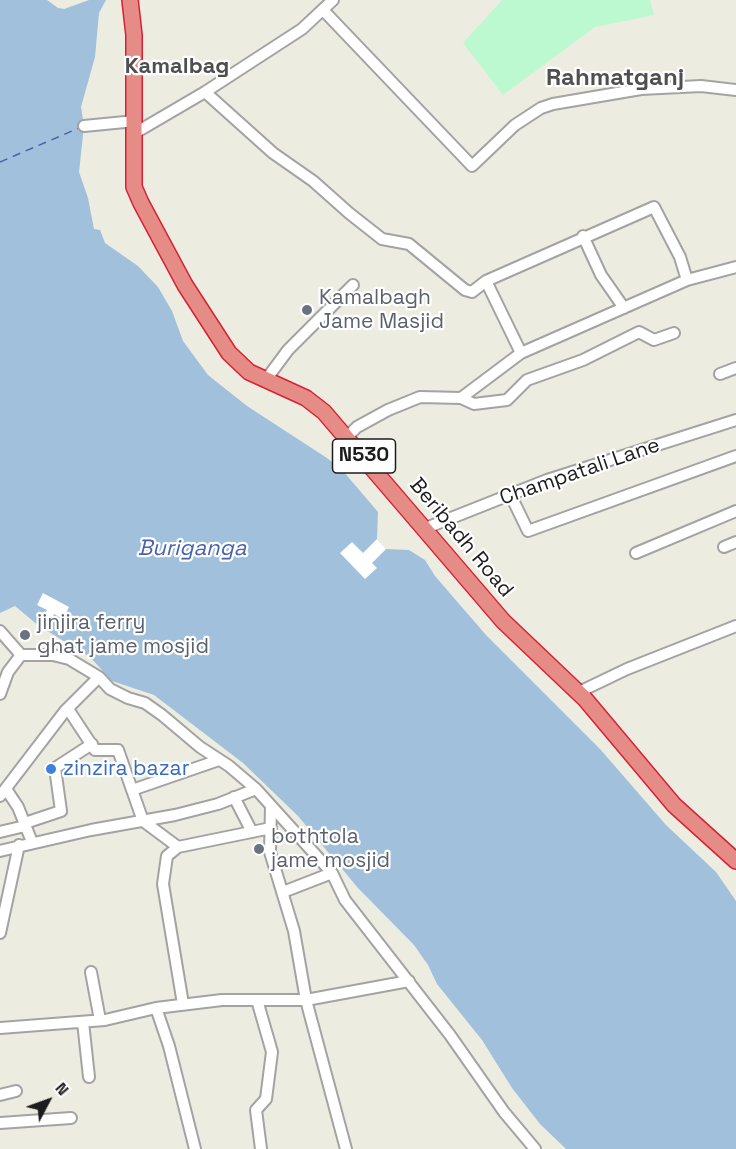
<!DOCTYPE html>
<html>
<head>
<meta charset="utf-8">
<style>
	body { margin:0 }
	#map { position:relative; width:736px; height:1149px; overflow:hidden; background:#edece1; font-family:"Space Grotesk",sans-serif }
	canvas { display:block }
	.north { position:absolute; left:18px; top:1071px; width:60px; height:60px; -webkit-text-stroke:4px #fff; paint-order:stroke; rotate:49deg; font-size:16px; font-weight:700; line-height:24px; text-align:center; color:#1c1c1c }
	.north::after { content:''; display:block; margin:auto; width:21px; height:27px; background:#1c1c1c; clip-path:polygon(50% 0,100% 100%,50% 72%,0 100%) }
</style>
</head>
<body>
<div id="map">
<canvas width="736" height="1149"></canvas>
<div class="north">N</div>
</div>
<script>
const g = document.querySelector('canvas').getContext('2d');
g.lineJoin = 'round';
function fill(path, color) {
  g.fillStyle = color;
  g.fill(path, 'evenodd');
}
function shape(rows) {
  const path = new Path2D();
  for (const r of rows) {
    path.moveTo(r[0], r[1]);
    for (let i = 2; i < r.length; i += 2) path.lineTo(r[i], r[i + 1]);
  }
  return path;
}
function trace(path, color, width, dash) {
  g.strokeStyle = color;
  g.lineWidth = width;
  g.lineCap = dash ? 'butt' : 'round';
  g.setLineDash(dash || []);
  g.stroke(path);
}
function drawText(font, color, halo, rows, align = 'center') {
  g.font = font + ' "Space Grotesk",sans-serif';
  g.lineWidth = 4.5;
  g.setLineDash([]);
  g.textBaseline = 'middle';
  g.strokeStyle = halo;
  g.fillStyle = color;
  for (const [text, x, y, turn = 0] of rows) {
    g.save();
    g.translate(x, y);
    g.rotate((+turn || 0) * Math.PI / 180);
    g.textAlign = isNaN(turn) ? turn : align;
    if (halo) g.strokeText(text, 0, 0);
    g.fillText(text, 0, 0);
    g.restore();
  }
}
fill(shape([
	[502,0,650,0,654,15,595,27,503,95,463,43]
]), '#bcf9d0');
fill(shape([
	[0,0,47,0,58,8,64,9,89,0,106,0,99,13,95,57,81,107,84,126,79,172,88,198,94,229,100,230,105,243,138,266,158,287,172,311,183,341,208,375,247,406,327,458,343,471,378,512,377,539,386,549,409,550,425,560,435,576,486,635,600,749,666,825,716,872,736,901,736,1149,566,1149,540,1124,512,1088,482,1040,437,984,428,965,414,945,358,888,298,816,243,763,154,695,112,681,90,657,39,626,15,606,0,613]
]), '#a1c0dc');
fill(shape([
	[377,539,386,549,372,563,377,568,365,579,340,553,352,542,363,553],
	[43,593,69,607,63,619,54,614,46,630,39,626,47,610,37,605]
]), '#fff');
trace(shape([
	[0,162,79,128]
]), '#4862ab', 1.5, [8, 6]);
const minor = shape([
	[323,10,472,166,515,125,541,108,553,104,641,89,701,86,736,90],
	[205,92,273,153,313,181,349,213,382,239,409,244,465,290,472,292,486,281,654,207,680,257,687,280],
	[84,126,135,121],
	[135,133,205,92,302,29,333,0],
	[583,236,601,275,624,308],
	[486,281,521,353],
	[720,374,736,368],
	[265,381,288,350,353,285],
	[461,398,474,404,507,400,527,380,583,360,639,332,654,340,674,333],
	[348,436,357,427,388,410,420,397,461,398,521,353,687,280,736,267],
	[510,494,528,531,736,456],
	[426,528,547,480,736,420],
	[724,547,736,542],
	[636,553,736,511],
	[0,631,21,655],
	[21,655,53,655,69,659,99,677,110,689,128,698,145,703,162,715,200,747,229,766,256,789,332,873,345,900,450,1035,504,1112,535,1149],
	[577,693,627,669,736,626],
	[0,694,8,672,21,655],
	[68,709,95,750,118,750,143,821,178,847,271,828],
	[6,789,18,807,32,842],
	[132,790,219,760],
	[0,796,65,711,99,677],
	[234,797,252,832],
	[271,806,270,852,294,931,306,1000,346,1149],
	[25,823,61,811,55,768,92,744],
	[0,832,25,826],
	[178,847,167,856,163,884,183,1004],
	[0,851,91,830,175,815,218,804,256,789],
	[283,892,332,873],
	[0,933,19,845],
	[91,972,100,1020],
	[257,1000,272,1052,266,1099,256,1110,261,1149],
	[156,1008,169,1046,195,1149],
	[83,1022,89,1077],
	[0,1028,105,1020,156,1008,222,1000,306,1000,409,981],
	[0,1095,16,1091],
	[0,1123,71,1118]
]);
const highway = shape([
	[130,0,134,35,134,187,141,203,185,285,229,353,249,372,306,398,324,412,503,621,585,699,674,805,736,861]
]);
trace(minor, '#a3a3a3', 14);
trace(highway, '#d72235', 18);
trace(minor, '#fff', 10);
trace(highway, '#e68c87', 15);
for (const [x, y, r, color] of [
	[307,310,6,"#6b7280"],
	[25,635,6,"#6b7280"],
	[51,769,6,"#3f7fe0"],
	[259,849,6,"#6b7280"]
]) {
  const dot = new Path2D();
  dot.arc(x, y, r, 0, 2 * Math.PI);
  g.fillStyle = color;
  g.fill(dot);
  trace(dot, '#fff', 2);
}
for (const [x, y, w] of [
	[364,456,63]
]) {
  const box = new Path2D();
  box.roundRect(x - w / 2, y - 17, w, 34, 4.5);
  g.fillStyle = '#fff';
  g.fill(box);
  trace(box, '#1c1c1c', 1.5);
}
drawText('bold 20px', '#1c1c1c', null, [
	["N530",364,456]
]);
drawText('21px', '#5b616d', '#fff', [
	["Kamalbagh",319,298],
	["Jame Masjid",319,322],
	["jinjira ferry",37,623],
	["ghat jame mosjid",37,647],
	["bothtola",271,837],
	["jame mosjid",271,861]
], 'left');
drawText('21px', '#1c1c1c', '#fff', [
	["Champatali Lane",580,472,-19],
	["Beribadh Road",461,538,50]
]);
drawText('21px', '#366cbe', '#fff', [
	["zinzira bazar",63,769]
], 'left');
drawText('bold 22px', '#4f4f4f', '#fff', [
	["Kamalbag",177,67]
]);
drawText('italic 22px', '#4862ab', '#fff', [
	["Buriganga",192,549]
]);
drawText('bold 24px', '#4f4f4f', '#fff', [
	["Rahmatganj",615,78]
]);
</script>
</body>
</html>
